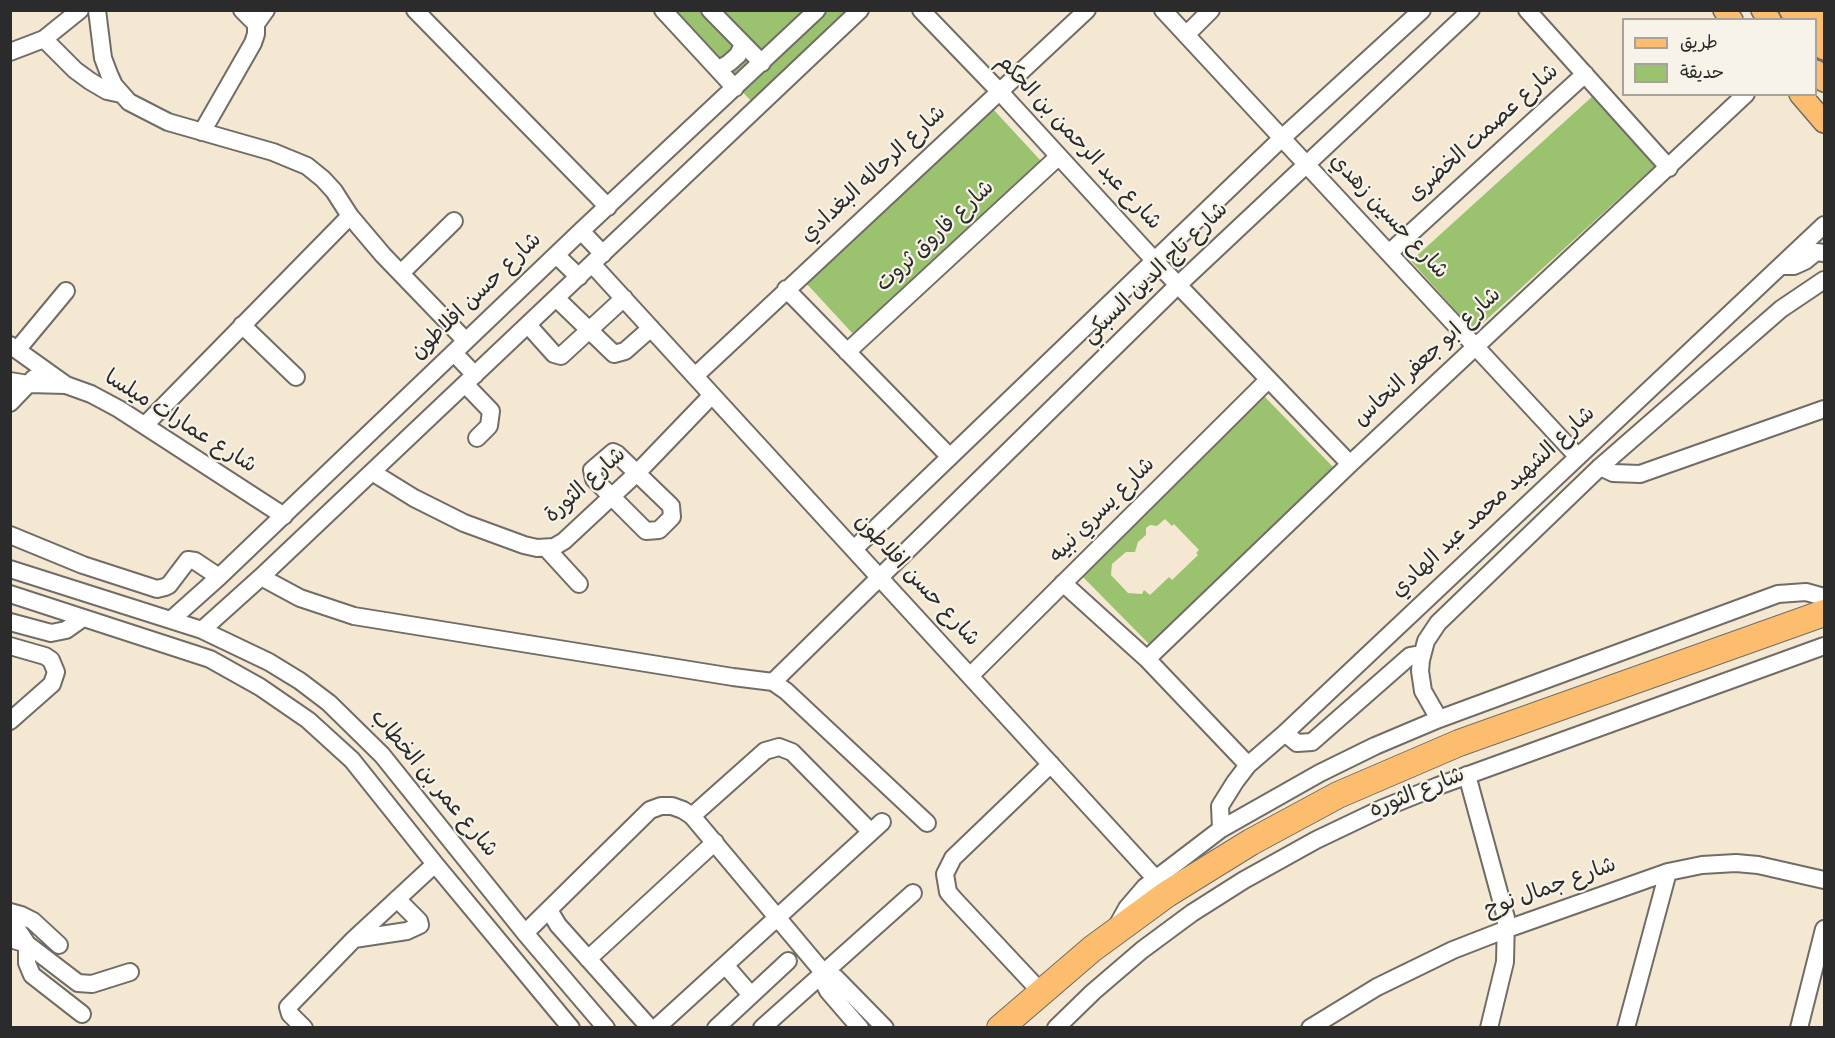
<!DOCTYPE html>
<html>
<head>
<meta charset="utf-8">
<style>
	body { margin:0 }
	#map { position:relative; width:1835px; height:1038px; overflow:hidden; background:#f4e8d3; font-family:Dekko,"Playpen Sans Arabic",sans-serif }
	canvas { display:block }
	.frame { position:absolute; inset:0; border:12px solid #2b2b2b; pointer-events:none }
	.legend { position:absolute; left:1622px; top:18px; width:195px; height:78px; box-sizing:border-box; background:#f7f3e8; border:2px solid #a5a39c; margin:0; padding:8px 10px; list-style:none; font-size:18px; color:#2b2b2b }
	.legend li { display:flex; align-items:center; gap:12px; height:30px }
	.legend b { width:30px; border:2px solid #a5a39c }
</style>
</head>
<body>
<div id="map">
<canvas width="1835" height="1038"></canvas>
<div class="frame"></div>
<ul class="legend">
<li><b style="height:8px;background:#fcbd6f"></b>طريق</li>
<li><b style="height:16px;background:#9bc36f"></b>حديقة</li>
</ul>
</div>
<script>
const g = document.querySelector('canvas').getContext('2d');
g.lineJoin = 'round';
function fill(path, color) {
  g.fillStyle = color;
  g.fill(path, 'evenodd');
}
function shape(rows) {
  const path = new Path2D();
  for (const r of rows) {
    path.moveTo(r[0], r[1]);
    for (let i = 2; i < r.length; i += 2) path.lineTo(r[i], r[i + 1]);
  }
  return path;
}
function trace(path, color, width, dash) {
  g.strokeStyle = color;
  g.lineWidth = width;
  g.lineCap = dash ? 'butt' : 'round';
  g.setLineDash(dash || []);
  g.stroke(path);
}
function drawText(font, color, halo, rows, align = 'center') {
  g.font = font + ' Dekko,"Playpen Sans Arabic",sans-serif';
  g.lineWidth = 4.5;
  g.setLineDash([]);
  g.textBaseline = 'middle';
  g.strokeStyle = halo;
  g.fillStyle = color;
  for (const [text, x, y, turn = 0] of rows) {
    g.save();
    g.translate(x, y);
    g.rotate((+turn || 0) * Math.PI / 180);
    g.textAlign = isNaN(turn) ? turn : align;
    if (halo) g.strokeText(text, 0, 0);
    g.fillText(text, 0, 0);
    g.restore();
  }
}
fill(shape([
	[666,11,848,11,752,102],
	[1595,94,1658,163,1474,331,1411,261],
	[993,109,1041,161,854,335,806,283],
	[1262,394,1334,468,1152,647,1080,574],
	[1165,519,1172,526,1174,524,1199,550,1196,553,1198,555,1172,580,1169,577,1150,595,1144,590,1142,594,1128,593,1111,575,1112,564,1126,552,1135,552,1138,542,1146,535,1146,528,1150,525,1157,526]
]), '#9bc36f');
const minor = shape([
	[97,10,103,58,109,74,114,85,129,102,168,122,273,152,307,166,323,179,334,191,350,216,383,255,466,341],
	[415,10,608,207],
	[663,10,735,88],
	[710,10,762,63],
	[921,10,1000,92,1154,260,1350,464],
	[1163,10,1578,457],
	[1527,10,1669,168],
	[256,24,266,10],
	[1186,35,1211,10],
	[44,39,75,70,90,81,107,91,121,94],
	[10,52,44,39,80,10],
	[719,69,729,63,738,55,743,44],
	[202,132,253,43,256,34,256,24,242,10],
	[581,231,603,254],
	[1389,253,1585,74],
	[556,255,579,277],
	[592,264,1155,878],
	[1782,266,1794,266,1805,261,1816,252,1824,253],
	[401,273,454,221],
	[786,289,950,457],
	[556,298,614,354,625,351,651,328],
	[242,325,296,377],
	[528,325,554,354,561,356,624,298],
	[10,345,66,385],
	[17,350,66,291],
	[847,352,1058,157],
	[454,353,475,375],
	[695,376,1087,10],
	[10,381,28,384,66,385,91,394,119,409,284,516],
	[465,384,491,411,489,426,477,438],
	[10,403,34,378],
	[145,425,350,216],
	[613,452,617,454,671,506,672,517,659,530,646,531,594,479,592,470,613,452],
	[1600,467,1613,473,1640,474,1824,409],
	[372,472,414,498,464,523,524,545,537,548,554,547,564,541,637,473,712,395],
	[10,535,83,565,157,589,165,587,169,585,188,560,195,561,219,577],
	[546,548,579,584],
	[854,549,1282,138,1422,10],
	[10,569,202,630,269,662,300,681,329,703,382,755,525,933,606,1028],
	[261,577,300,598,354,616,733,677,773,682,786,691,927,823],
	[1063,583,1147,659,1248,765],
	[10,594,210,659,260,687,308,720,352,760,435,864,571,1028],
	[172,619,219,577,581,231,817,10],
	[10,622,51,633,66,630,83,618],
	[202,630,261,577,860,10],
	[10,646,45,656,51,660,56,672,52,684,10,721],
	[1147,659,1350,464,1746,94],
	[971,675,1268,380],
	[773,682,1178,285,1471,10],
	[1439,719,1423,691,1420,671,1421,660,1426,641,1438,623,1600,467,1781,309,1824,280],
	[1285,733,1297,743,1312,742,1410,656,1415,655,1421,660],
	[1467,775,1506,918,1505,962,1489,1028],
	[692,816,765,751,779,747,792,752,871,832],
	[1221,829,1220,806,1235,782,1248,765,1285,733,1824,225],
	[549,910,558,925,650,1028],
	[10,912,21,915,33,921,59,945],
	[10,918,27,944,27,963,32,975,82,1014],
	[1117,926,1127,908,1145,887,1221,829,1320,773,1375,746,1439,719,1778,594,1806,592,1824,597],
	[525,933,650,810,661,806,672,806,683,810,692,816,823,972,836,978,885,1028],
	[10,939,27,944,78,983,92,984,130,972],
	[354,939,407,931,420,925,419,921,397,899],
	[588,959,715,842],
	[725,965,751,995],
	[823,972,825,985,828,991,860,1028],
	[1040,991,954,899,948,892,945,874,953,858,1051,764],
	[304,1028,290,1014,288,1007,354,939,435,864],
	[656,1028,882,822],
	[716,1028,788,961],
	[762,1028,913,893],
	[1056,1028,1093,992,1142,950,1192,913,1244,880,1316,840,1381,809,1438,786,1824,646],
	[1310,1028,1377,987,1453,950,1507,929,1668,872,1702,865,1736,863,1758,865,1824,880],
	[1626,1028,1668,872],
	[1799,1028,1824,929]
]);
const major = shape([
	[1724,10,1732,20],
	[1762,10,1770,20],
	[1790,10,1798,20],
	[1815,10,1824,21],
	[1816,39,1824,49],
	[1816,71,1824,81],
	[1800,94,1824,122]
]);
const highway = shape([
	[1000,1028,1092,949,1167,894,1251,842,1338,795,1459,743,1824,613]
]);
trace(minor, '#716d66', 20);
trace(major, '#716d66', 24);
trace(highway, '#716d66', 28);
trace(minor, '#fff', 16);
trace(major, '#fcbd6f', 21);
trace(highway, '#fcbd6f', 26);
drawText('22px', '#2b2b2b', '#f7f3e8', [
	["شارع عصمت الخضرى",1485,135,-42],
	["شارع عبد الرحمن بن الحكم",1077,144,47],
	["شارع الرحاله البغدادي",875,176,-43],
	["شارع حسين زهدي",1387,218,47],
	["شارع فاروق ثروت",937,238,-43],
	["شارع تاج الدين السبكي",1157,275,-44],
	["شارع حسن افلاطون",478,298,-44],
	["شارع ابو جعفر النحاس",1429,359,-43],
	["شارع عمارات ميلسا",179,424,32],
	["شارع الثورة",587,487,-42],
	["شارع الشهيد محمد عبد الهادي",1495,504,-43],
	["شارع يسري نبيه",1104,512,-45],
	["شارع حسن افلاطون",915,582,47],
	["شارع عمر بن الخطاب",432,785,50],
	["شارع الثوره",1418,795,-22],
	["شارع جمال نوح",1551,890,-20]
]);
</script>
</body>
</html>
